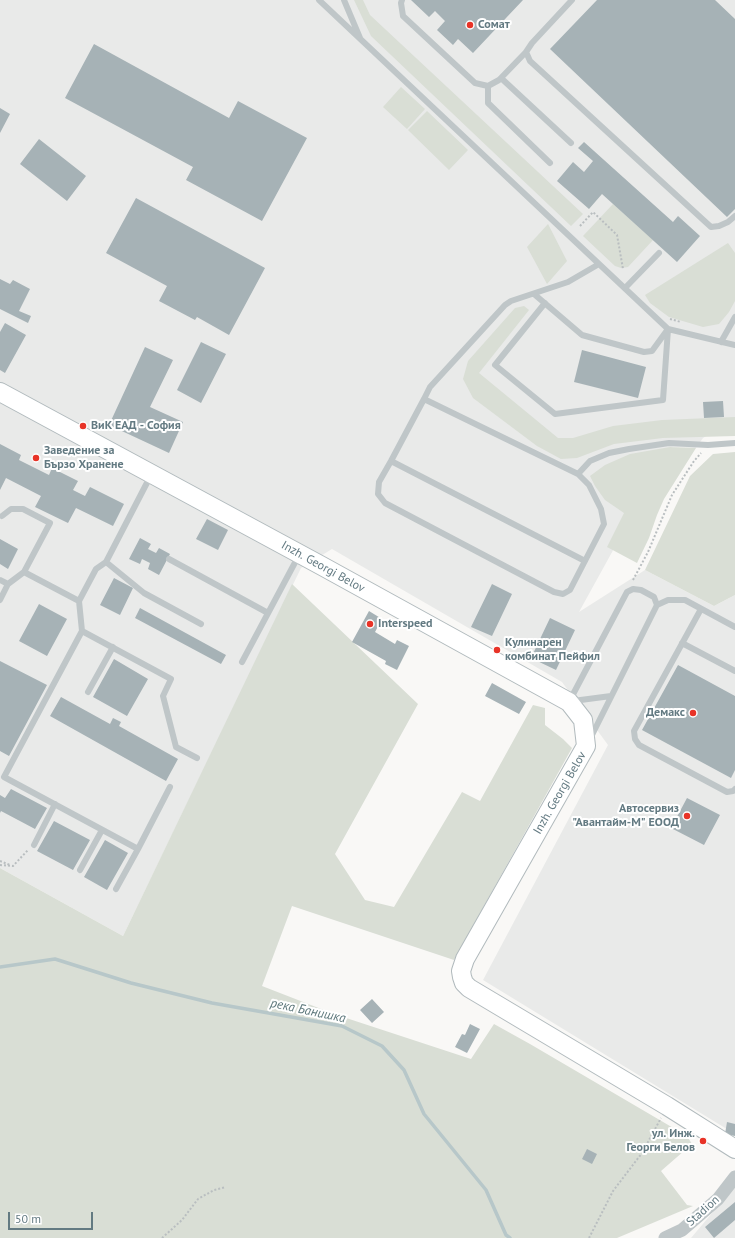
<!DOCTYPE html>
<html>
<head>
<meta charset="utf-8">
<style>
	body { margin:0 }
	#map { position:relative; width:735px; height:1238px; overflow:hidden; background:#f9f8f6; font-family:"PT Sans",sans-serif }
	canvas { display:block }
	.scale { position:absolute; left:8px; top:1212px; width:85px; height:18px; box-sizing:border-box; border:2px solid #637a82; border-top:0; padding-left:5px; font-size:12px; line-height:14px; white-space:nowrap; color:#637a82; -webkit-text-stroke:3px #fff; paint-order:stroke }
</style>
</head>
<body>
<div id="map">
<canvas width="735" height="1238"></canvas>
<div class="scale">50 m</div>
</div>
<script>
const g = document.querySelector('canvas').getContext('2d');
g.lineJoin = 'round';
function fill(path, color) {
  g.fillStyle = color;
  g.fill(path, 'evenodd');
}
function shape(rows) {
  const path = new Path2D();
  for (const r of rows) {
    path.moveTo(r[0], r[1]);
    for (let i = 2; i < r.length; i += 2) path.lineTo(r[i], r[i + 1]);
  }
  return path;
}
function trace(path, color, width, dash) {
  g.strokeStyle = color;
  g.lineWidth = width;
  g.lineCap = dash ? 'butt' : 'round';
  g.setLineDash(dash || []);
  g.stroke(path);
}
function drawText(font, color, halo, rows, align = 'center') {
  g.font = font + ' "PT Sans",sans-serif';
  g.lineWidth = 4;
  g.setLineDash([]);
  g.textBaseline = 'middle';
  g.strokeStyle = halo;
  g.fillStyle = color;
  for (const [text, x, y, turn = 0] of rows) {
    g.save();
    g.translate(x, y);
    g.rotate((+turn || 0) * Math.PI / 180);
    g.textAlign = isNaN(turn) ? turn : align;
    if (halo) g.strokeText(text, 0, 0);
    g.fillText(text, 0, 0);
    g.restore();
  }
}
fill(shape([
	[0,0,735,0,735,418,703,438,696,448,670,447,579,612,645,570,714,606,735,595,735,1134,483,980,608,745,562,682,332,549,301,568,123,936,0,868],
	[735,1186,735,1238,691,1238]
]), '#e9eae9');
fill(shape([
	[354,0,363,0,370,15,583,214,571,226,371,36],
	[401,87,425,109,407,129,383,107],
	[427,111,468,150,449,170,408,130],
	[613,204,653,240,628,267,621,268,615,266,583,236],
	[548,224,567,261,547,284,527,247],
	[728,243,735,253,735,301,729,312,719,324,703,327,669,317,650,303,645,295],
	[524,306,529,310,479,373,558,438,573,438,613,426,662,420,735,417,735,436,663,438,614,444,577,458,561,459,537,446,473,398,463,379,468,361,515,308],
	[670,447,696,448,664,499,657,515,649,538,637,563,607,547,624,513,605,500,595,486,590,476,605,465,630,454],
	[735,452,735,595,714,606,645,570,690,476,713,454],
	[292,584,418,704,335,854,365,900,394,907,462,792,480,801,533,705,545,708,545,725,563,739,572,748,454,960,292,906,262,986,334,1014,471,1059,494,1024,530,1044,687,1136,692,1144,661,1171,687,1205,693,1206,617,1238,0,1238,0,868,123,936]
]), '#d9ded5');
trace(shape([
	[0,967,55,959,131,983,212,1003,342,1026,382,1046,404,1070,424,1114,486,1190,506,1235,510,1238]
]), '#b7c7c9', 3.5);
fill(shape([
	[411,0,523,0,473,53,458,39,453,45,437,30,445,21,435,11,429,17],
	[597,0,715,0,735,19,735,209,727,217,550,49],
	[94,44,229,118,238,101,307,138,262,221,186,180,193,167,65,98],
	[0,108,10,114,0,133],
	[39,139,86,176,67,201,20,164],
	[584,142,673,222,678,216,700,236,677,262,602,194,589,209,557,181,573,162,584,172,593,161,578,148],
	[136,198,265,268,229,335,197,317,195,320,159,301,167,286,106,253],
	[0,279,10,284,13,280,30,289,19,311,31,316,28,323,0,309],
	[5,323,26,335,5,373,0,370,0,332],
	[201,342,226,354,201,403,177,390],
	[145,347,173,360,150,407,183,422,169,453,109,425],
	[582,350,646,367,638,398,574,382],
	[723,401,724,417,704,418,703,402],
	[0,444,21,455,19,460,49,475,52,468,78,481,73,490,85,496,90,487,124,504,113,526,76,508,68,523,35,507,41,496,6,478,0,490],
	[207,519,228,530,218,550,196,539],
	[140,538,151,544,148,549,156,553,159,548,170,554,159,575,148,569,150,563,142,559,140,564,129,559],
	[0,539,18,549,8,569,0,564],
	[114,578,133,588,120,615,100,605],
	[492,584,512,594,492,636,471,627],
	[39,604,67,619,47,656,19,641],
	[140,608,226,655,221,664,135,618],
	[369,611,382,619,375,632,395,644,397,640,409,646,397,670,385,664,386,661,352,642],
	[550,618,575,630,556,670,531,658],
	[114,659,148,679,127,716,93,697],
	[0,661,47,685,9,756,0,751],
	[678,665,735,696,735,770,731,778,642,730],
	[492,683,526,702,519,714,485,696],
	[61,697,110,724,113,718,121,722,119,726,178,759,166,781,50,716],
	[11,789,47,808,35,829,1,811,0,813,0,795,5,798],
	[687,798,720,815,704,845,671,828],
	[54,821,90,840,73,870,37,851],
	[105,840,128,853,107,890,84,877],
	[372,999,384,1012,372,1023,360,1010],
	[470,1024,480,1029,467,1053,455,1047,462,1034,465,1035],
	[727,1122,735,1124,735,1136,725,1134],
	[587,1149,597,1154,592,1164,582,1159],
	[735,1202,735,1220,714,1238,705,1227]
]), '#a6b2b6');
const secondary = shape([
	[0,392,322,566,569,702,583,720,586,746,465,959,461,971,462,977,464,983,469,988,667,1106,735,1149]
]);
trace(secondary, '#b1babd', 20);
trace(shape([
	[580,226,593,212,617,235,623,269],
	[670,319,681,322],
	[633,580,648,552,672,495,694,461,701,453],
	[0,861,10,865],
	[0,865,13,866,28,850],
	[162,1238,182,1220,198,1199,214,1190,226,1187],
	[589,1238,613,1191,642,1153,661,1118]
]), '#b9bec0', 2, [2, 2]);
trace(shape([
	[319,0,668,329,735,345],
	[344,0,360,38],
	[402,0,401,3,403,16,475,83,488,86,499,80,526,52],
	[572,0,532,43,526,52,530,61,711,227,719,226,728,222,735,216],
	[501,78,571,143],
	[488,86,488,103,550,163],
	[625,288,659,253],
	[534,294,582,335,644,352,652,351,668,329],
	[545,303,495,365,555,414,663,400,668,329],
	[721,342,735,317],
	[424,399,578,474,589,485,601,509,604,524,570,590,563,594,554,592,385,503,378,494,379,482,391,461,424,399,430,387,505,305,511,301,568,282,599,264],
	[391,461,585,561],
	[578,474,590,461,609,453,629,449,669,443,708,445,735,443],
	[151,475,106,562,96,569,79,601,82,631,4,777,138,849,170,787],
	[2,516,11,509,23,509,50,523,24,572],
	[169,559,268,613],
	[106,562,144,593,201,624],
	[0,580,8,584],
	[0,600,8,584,24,572,79,601],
	[701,609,634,731,635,739,639,745,727,792,733,791,735,789],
	[82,631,171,679,163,696,176,747,197,758],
	[682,643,735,671],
	[242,662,299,555],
	[88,692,113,647],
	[570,700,627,592,633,589,641,590,654,597,657,605],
	[573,701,611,696],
	[590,739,657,605,668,600,685,600,735,627],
	[34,845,55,804],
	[80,870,102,830],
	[116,889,138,849]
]), '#bfc6c8', 6);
trace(shape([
	[665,1238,682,1230,718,1199,735,1177]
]), '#bfc6c8', 13);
trace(secondary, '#fff', 18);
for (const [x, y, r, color] of [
	[470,25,4,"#e83327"],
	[83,426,4,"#e83327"],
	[36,458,4,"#e83327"],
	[370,624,4,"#e83327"],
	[497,650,4,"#e83327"],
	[693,713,4,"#e83327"],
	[687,816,4,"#e83327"],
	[703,1141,4,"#e83327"]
]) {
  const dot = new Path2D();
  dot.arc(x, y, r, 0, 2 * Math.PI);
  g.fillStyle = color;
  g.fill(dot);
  trace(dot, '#fff', 1.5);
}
drawText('bold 12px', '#637a82', '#fff', [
	["Сомат",478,25],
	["ВиК ЕАД - София",91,426],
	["Заведение за",44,451],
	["Бързо Хранене",44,465],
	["Interspeed",378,624],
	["Кулинарен",505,643],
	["комбинат Пейфил",505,657],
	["Демакс",685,713,"right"],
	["Автосервиз",679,809,"right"],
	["\"Авантайм-М\" ЕООД",679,823,"right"],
	["ул. Инж.",695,1134,"right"],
	["Георги Белов",695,1148,"right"]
], 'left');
drawText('12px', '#637a82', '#fff', [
	["Inzh. Georgi Belov",323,567,29],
	["Inzh. Georgi Belov",560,793,-60],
	["Stadion",703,1211,-42]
]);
drawText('italic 13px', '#5e787c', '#fff', [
	["река Банишка",308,1011,12]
]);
</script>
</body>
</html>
